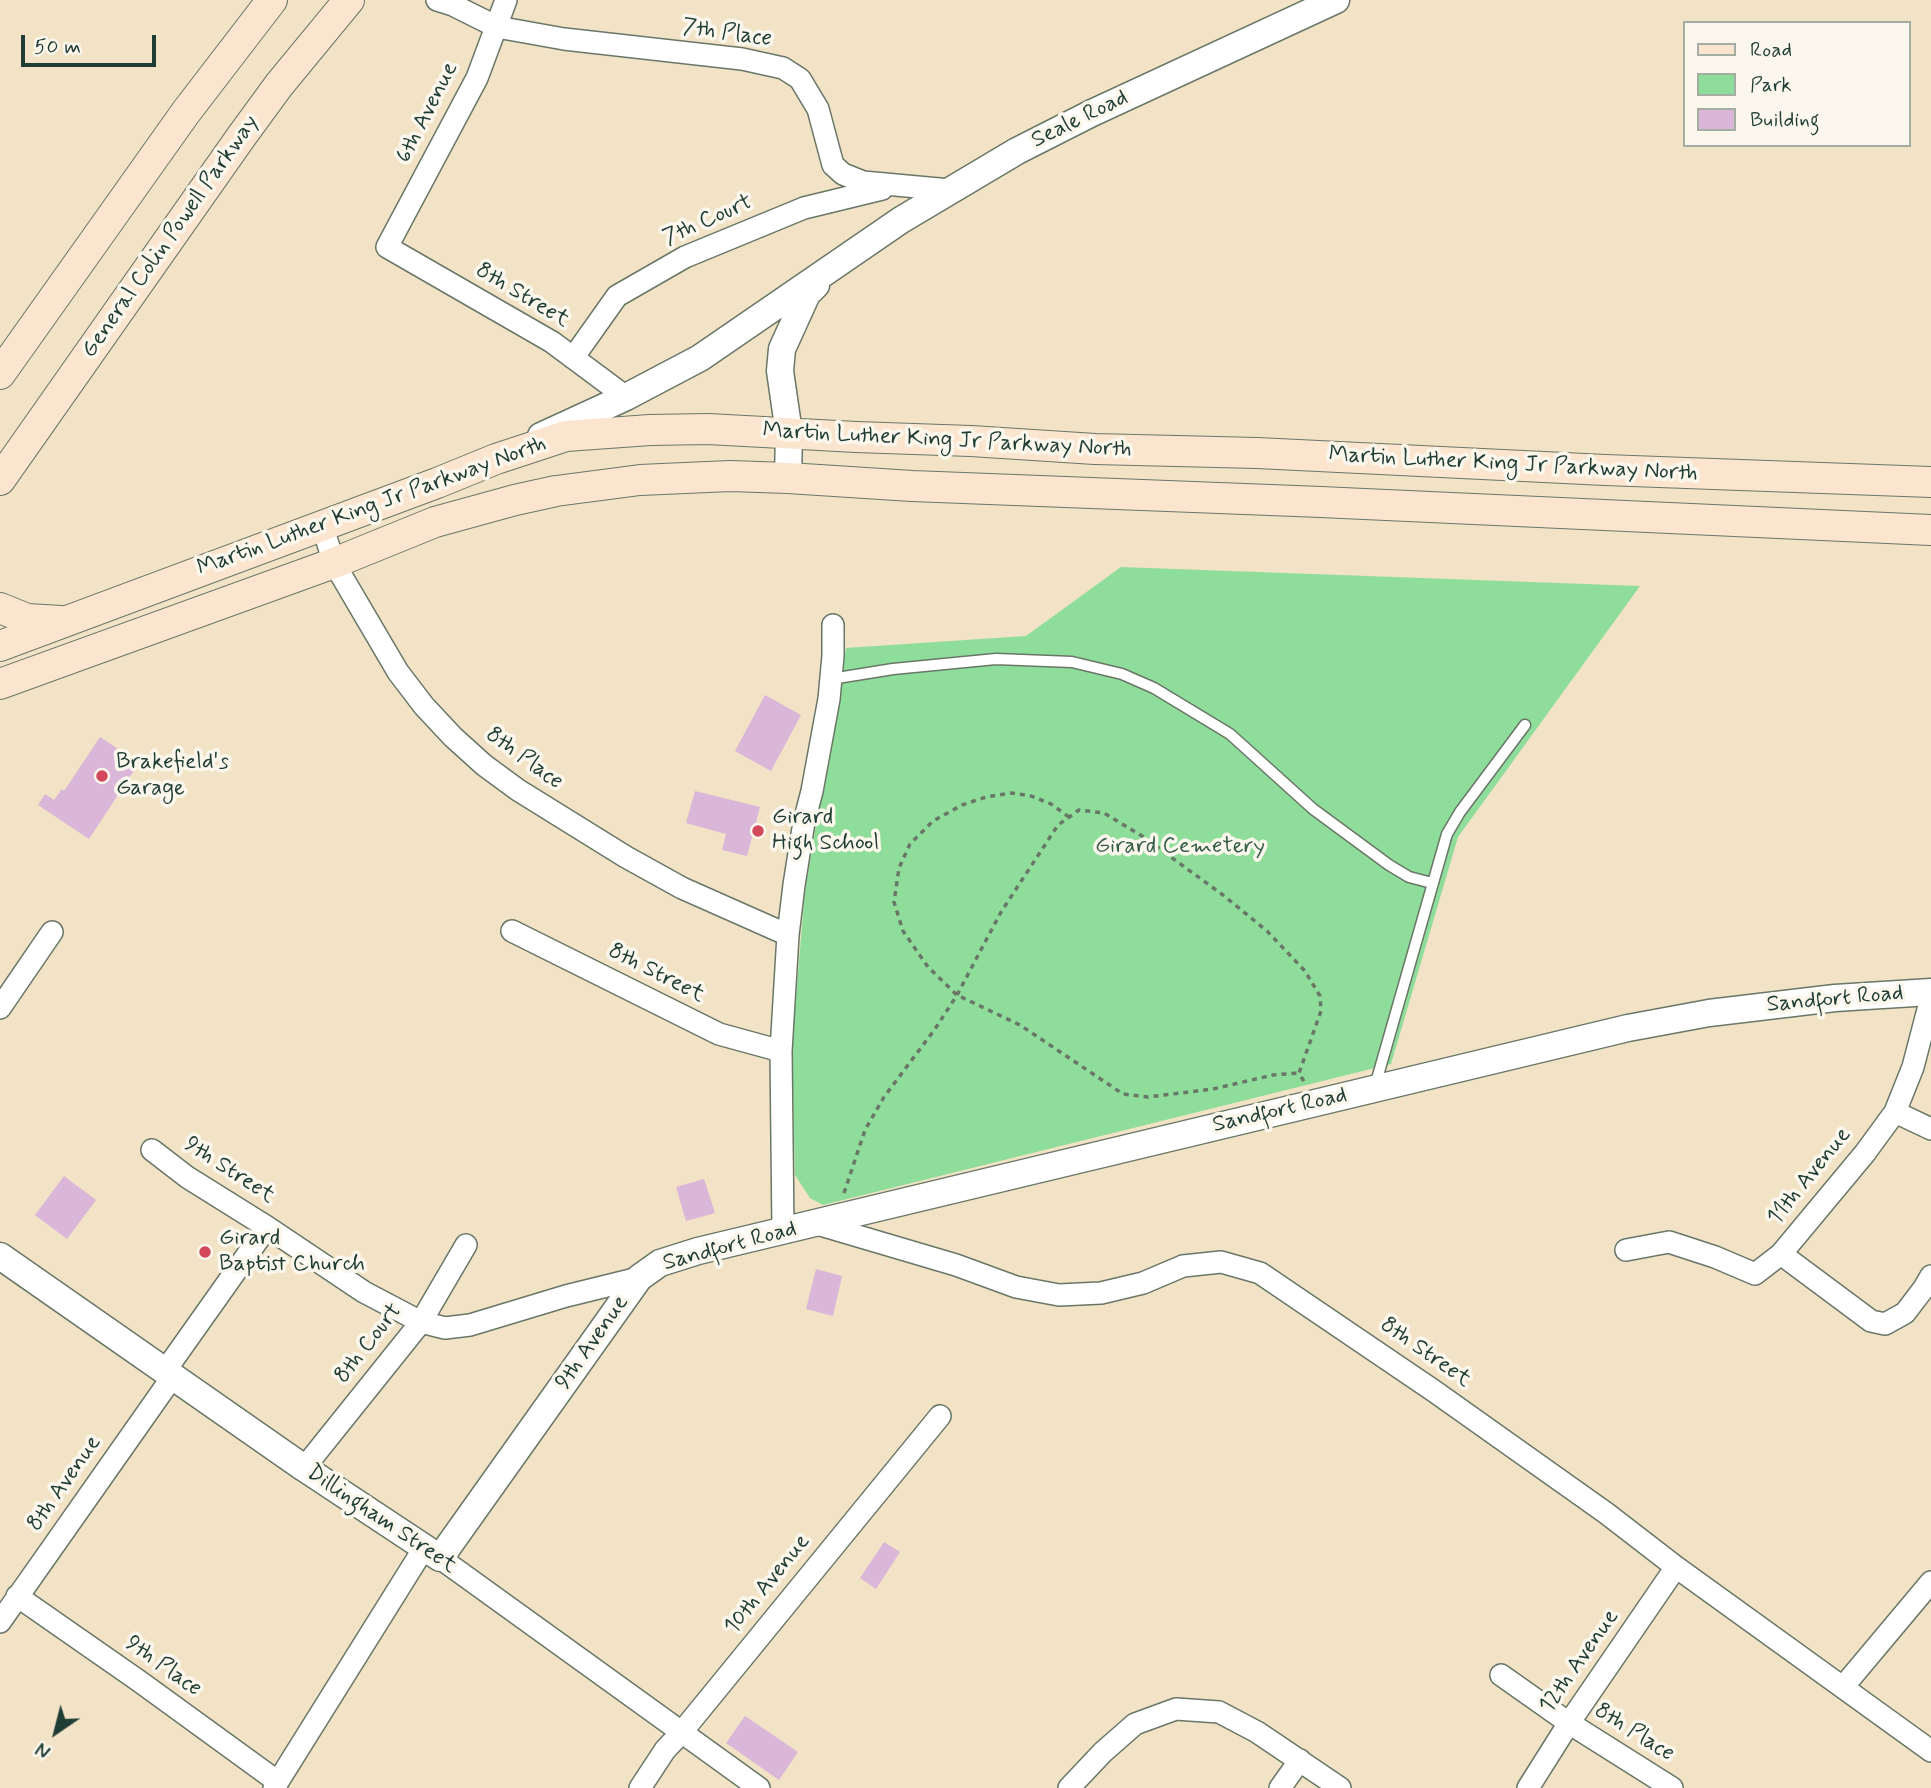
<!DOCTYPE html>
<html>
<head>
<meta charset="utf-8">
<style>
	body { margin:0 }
	#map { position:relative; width:1931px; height:1788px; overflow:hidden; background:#f2e2c6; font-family:Mynerve,sans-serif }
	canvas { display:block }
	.legend { position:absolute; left:1683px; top:21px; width:228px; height:126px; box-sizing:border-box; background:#fbf7ec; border:2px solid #a3ada2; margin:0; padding:9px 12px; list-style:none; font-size:21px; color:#1f3d34 }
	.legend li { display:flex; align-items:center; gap:14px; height:35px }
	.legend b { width:35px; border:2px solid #a3ada2 }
	.north { position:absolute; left:21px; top:1697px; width:70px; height:70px; -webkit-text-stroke:5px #fbf7ec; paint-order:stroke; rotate:215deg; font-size:19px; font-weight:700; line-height:28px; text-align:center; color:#1f3d34 }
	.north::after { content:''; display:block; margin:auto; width:24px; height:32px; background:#1f3d34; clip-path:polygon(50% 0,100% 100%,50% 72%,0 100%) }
	.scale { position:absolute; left:21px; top:35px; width:135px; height:32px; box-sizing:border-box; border:4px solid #1f3d34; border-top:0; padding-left:9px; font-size:21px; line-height:24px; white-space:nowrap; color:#1f3d34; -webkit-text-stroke:5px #fbf7ec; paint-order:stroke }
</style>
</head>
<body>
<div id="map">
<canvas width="1931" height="1788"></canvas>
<ul class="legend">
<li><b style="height:9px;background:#fce5cf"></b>Road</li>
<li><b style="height:19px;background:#8fdd9b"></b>Park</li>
<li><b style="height:19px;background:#dab6d8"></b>Building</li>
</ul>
<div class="north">N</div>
<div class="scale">50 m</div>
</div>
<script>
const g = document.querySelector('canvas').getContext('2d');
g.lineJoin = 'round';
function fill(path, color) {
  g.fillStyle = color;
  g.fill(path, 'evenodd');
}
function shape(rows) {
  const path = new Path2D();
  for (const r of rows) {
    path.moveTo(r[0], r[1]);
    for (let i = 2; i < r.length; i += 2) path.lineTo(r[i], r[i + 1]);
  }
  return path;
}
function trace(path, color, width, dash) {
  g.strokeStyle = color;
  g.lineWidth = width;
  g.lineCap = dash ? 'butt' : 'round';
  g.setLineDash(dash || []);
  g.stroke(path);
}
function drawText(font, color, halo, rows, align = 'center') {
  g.font = font + ' Mynerve,sans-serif';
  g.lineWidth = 7;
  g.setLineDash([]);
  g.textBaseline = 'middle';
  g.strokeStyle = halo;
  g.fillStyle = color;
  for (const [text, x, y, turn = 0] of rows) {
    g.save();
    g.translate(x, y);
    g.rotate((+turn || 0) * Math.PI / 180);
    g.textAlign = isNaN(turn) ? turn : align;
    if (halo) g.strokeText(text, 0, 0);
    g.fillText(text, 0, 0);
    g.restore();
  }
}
fill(shape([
	[1121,567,1640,586,1458,837,1391,1064,823,1205,810,1198,795,1175,792,1044,805,890,846,648,1026,636]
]), '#8fdd9b');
fill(shape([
	[765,695,801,715,771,771,735,751],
	[100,737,139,763,89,839,38,805,45,794,54,800,62,789,64,791],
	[695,791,760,807,747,856,722,850,726,834,686,823],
	[64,1176,96,1200,67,1239,35,1215],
	[704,1179,715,1213,686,1221,676,1187],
	[816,1269,842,1276,833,1316,806,1309],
	[884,1542,900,1552,876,1589,860,1578],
	[745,1716,798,1752,779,1780,726,1743]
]), '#dab6d8');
const service = shape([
	[831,679,893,669,996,659,1072,662,1122,674,1154,688,1230,734,1313,809,1389,865,1409,877,1432,883],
	[1375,1086,1447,834,1460,812,1525,725]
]);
const minor = shape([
	[437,0,453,5,497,27,564,39,742,59,783,68,800,79,818,109,833,165,843,174,863,182,950,190],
	[506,0,477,78,387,247,552,342,626,397],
	[573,358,617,296,685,257,804,208,882,189],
	[322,525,334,563,398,672,424,706,453,737,484,765,518,790,626,857,682,888,788,935],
	[512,931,719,1034,781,1051],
	[0,1008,52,932],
	[1895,1112,1931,1129],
	[152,1150,187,1177,267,1227,364,1292,421,1322,445,1328,470,1325,566,1296,639,1278],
	[817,1224,956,1265,1016,1287,1059,1295,1101,1293,1143,1283,1183,1266,1221,1262,1260,1273,1434,1391,1606,1513,1676,1567,1931,1751],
	[783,1231,781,1051,788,935,794,885,804,822,812,791,829,699,833,656,833,625],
	[1626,1250,1669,1242,1715,1257,1755,1274,1781,1254,1865,1153,1895,1112,1913,1067,1931,998],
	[1781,1254,1871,1321,1885,1324,1905,1313,1924,1288,1931,1276],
	[165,1371,267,1227],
	[304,1468,421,1322,466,1245],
	[440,1558,759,1788],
	[17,1596,139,1681,278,1782],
	[0,1622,173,1376],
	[1501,1675,1569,1723,1672,1788],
	[1843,1687,1931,1582],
	[274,1788,424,1548],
	[640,1788,665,1750,681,1733,940,1416],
	[1069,1788,1103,1752,1135,1724,1176,1709,1219,1712,1257,1732,1340,1788],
	[1280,1788,1300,1760],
	[1528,1788,1569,1723,1676,1567]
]);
const tertiary = shape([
	[541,436,626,397,700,358,901,220,1017,151,1092,113,1336,0],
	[788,478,789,433,780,371,782,349,807,294,816,285],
	[0,1256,304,1468,440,1558,639,1278,660,1263,698,1251,1628,1028,1709,1013,1835,998,1931,992]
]);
const secondary = shape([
	[0,374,186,112,272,0],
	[0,480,241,137,279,85,349,0],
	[0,608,27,619,61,621],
	[0,646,437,483,496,459,566,436,650,430,708,429,856,437,971,441,1095,449,1257,453,1605,470,1931,482],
	[0,684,334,563,435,522,515,500,556,491,640,480,730,476,788,478,912,486,1321,502,1931,530]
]);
trace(service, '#697767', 13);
trace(minor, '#697767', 24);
trace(tertiary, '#697767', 29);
trace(secondary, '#697767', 32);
trace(shape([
	[1069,817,1051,804,1031,796,1011,793,986,797,962,805,933,821,910,844,899,868,894,902,903,931,928,967,957,995,1020,1025,1123,1094,1148,1097,1213,1089,1273,1075,1299,1073],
	[844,1193,865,1130,884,1097,935,1029,957,995,1001,912,1058,825,1079,810,1104,813,1142,836,1223,895,1267,931,1305,971,1320,996,1321,1011,1299,1073,1306,1085]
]), '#697767', 3.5, [5, 5]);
trace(service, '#fff', 10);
trace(minor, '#fff', 21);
trace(tertiary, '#fff', 26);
trace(secondary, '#fce5cf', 30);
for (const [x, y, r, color] of [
	[102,776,7,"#d1495b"],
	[758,831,7,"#d1495b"],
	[205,1252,7,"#d1495b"]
]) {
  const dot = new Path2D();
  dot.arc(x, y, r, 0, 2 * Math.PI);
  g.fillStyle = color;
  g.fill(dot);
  trace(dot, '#fbf7ec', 2.5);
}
drawText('23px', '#1f3d34', '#fbf7ec', [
	["7th Place",727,34,8],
	["6th Avenue",428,113,-63],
	["Seale Road",1080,120,-26],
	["7th Court",708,221,-24],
	["General Colin Powell Parkway",171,237,-55],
	["8th Street",522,296,31],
	["Martin Luther King Jr Parkway North",947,441,3],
	["Martin Luther King Jr Parkway North",1513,465,3],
	["Martin Luther King Jr Parkway North",372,507,-20],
	["8th Place",524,759,36],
	["8th Street",656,974,27],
	["Sandfort Road",1835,1000,-5],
	["Sandfort Road",1280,1111,-13],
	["9th Street",229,1171,33],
	["11th Avenue",1810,1177,-51],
	["Sandfort Road",730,1247,-15],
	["9th Avenue",593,1343,-55],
	["8th Court",369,1344,-52],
	["8th Street",1425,1353,35],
	["8th Avenue",65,1484,-55],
	["Dillingham Street",381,1520,34],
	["10th Avenue",768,1585,-51],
	["12th Avenue",1580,1662,-55],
	["9th Place",163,1667,35],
	["8th Place",1634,1733,32]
]);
drawText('23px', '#1f3d34', '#fbf7ec', [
	["Brakefield's",116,763],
	["Garage",116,789],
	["Girard",772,818],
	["High School",772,844],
	["Girard",219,1239],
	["Baptist Church",219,1265]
], 'left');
drawText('23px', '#355d49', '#fbf7ec', [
	["Girard Cemetery",1180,847]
]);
</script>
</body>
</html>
